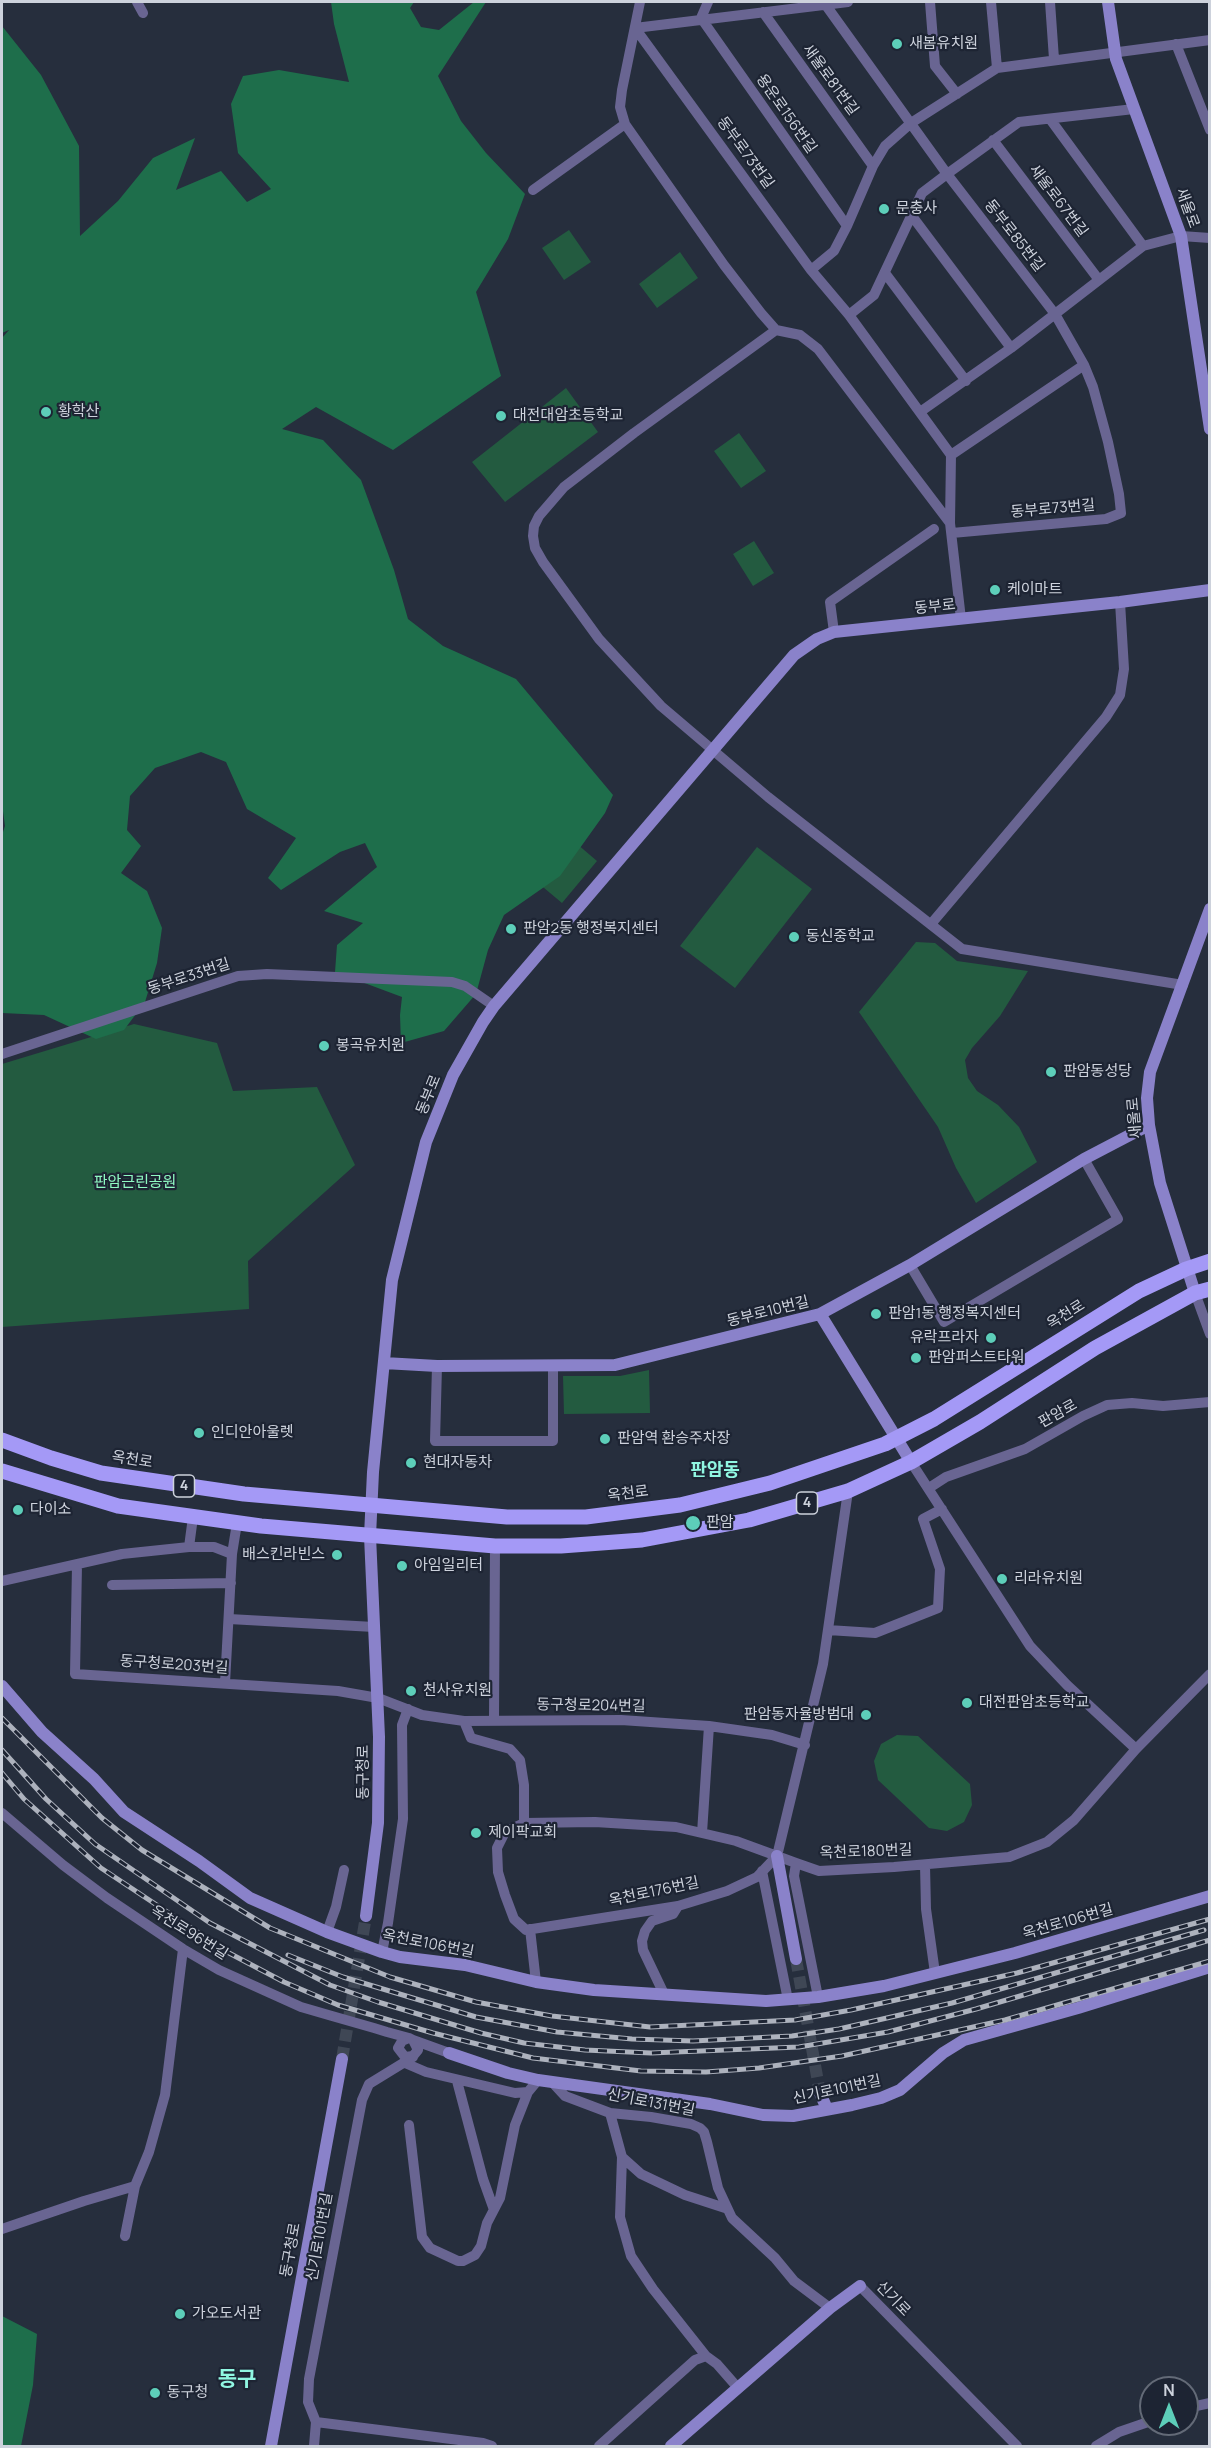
<!DOCTYPE html>
<html>
<head>
<meta charset="utf-8">
<style>
	body { margin:0 }
	#map { position:relative; width:1211px; height:2448px; overflow:hidden; background:#262e3d; font-family:Manrope,sans-serif }
	canvas { display:block }
	.frame { position:absolute; inset:0; border:3px solid #cdd2dc; pointer-events:none }
	.north { position:absolute; left:1139px; top:2376px; width:60px; height:60px; box-sizing:border-box; background:#1d2433; border:2px solid #636a77; border-radius:50%; rotate:0deg; font-size:16px; font-weight:700; line-height:24px; text-align:center; color:#cdd2dc }
	.north::after { content:''; display:block; margin:auto; width:21px; height:27px; background:#5dceb9; clip-path:polygon(50% 0,100% 100%,50% 72%,0 100%) }
</style>
</head>
<body>
<div id="map">
<canvas width="1211" height="2448"></canvas>
<div class="frame"></div>
<div class="north">N</div>
</div>
<script>
const g = document.querySelector('canvas').getContext('2d');
g.lineJoin = 'round';
function fill(path, color) {
  g.fillStyle = color;
  g.fill(path, 'evenodd');
}
function shape(rows) {
  const path = new Path2D();
  for (const r of rows) {
    path.moveTo(r[0], r[1]);
    for (let i = 2; i < r.length; i += 2) path.lineTo(r[i], r[i + 1]);
  }
  return path;
}
function trace(path, color, width, dash) {
  g.strokeStyle = color;
  g.lineWidth = width;
  g.lineCap = dash ? 'butt' : 'round';
  g.setLineDash(dash || []);
  g.stroke(path);
}
function drawText(font, color, halo, rows, align = 'center') {
  g.font = font + ' Manrope,"Noto Sans KR",sans-serif';
  g.lineWidth = 4.5;
  g.setLineDash([]);
  g.textBaseline = 'middle';
  g.strokeStyle = halo;
  g.fillStyle = color;
  for (const [text, x, y, turn = 0] of rows) {
    g.save();
    g.translate(x, y);
    g.rotate((+turn || 0) * Math.PI / 180);
    g.textAlign = isNaN(turn) ? turn : align;
    if (halo) g.strokeText(text, 0, 0);
    g.fillText(text, 0, 0);
    g.restore();
  }
}
fill(shape([
	[569,230,591,262,564,280,542,248],
	[680,252,698,278,657,308,639,284],
	[566,388,598,432,505,502,472,462],
	[739,433,766,471,741,488,714,451],
	[754,541,774,573,753,586,733,554],
	[549,820,597,861,562,903,513,862],
	[757,847,812,889,735,988,680,946],
	[916,942,935,943,957,961,1028,971,1000,1016,972,1048,965,1060,968,1078,977,1091,998,1105,1019,1127,1037,1162,976,1203,956,1168,938,1127,859,1012],
	[134,1024,217,1043,233,1091,317,1087,355,1165,248,1261,249,1309,2,1327,2,1064],
	[649,1370,650,1413,564,1414,563,1376,620,1376],
	[897,1735,918,1736,970,1784,972,1805,964,1822,947,1831,929,1828,878,1780,874,1761,881,1744]
]), '#235b40');
fill(shape([
	[331,2,414,2,410,8,421,27,439,30,474,2,486,2,438,76,461,121,486,153,525,194,508,239,476,292,501,376,393,450,316,407,282,429,323,440,361,480,394,570,408,619,443,646,516,679,613,795,605,813,560,876,504,915,488,950,476,994,444,1031,401,1043,400,1015,402,997,335,972,337,945,363,923,324,911,377,867,365,843,340,852,281,890,268,878,296,838,247,809,226,762,201,752,155,768,130,796,127,830,141,846,121,873,147,891,162,928,157,963,145,1002,124,1030,96,1039,44,1015,2,1013,2,835,5,826,2,804,2,338,9,330,2,333,2,26,41,75,79,146,80,236,118,201,153,158,195,138,176,190,221,171,247,202,271,189,238,153,231,104,243,76,279,70,349,82,334,24],
	[2,2316,37,2334,33,2385,21,2446,2,2446]
]), '#1e6e4b');
trace(shape([
	[796,1959,820,2093],
	[342,2059,366,1916]
]), '#3f4755', 12, [12, 6]);
trace(shape([
	[137,2,143,13],
	[640,2,622,90,620,107,625,124,724,265,761,313,776,330,800,335,818,349,950,523],
	[708,2,701,18,847,226],
	[930,2,935,66,957,94],
	[991,2,997,68],
	[1050,2,1054,59],
	[825,4,947,174,1055,314,1084,365,1093,387,1108,442,1119,494,1121,513,1106,519,952,533],
	[763,12,873,166],
	[635,28,811,270,849,315,951,455,950,523,961,619],
	[635,28,848,2],
	[1176,44,1210,130],
	[1050,119,1143,246],
	[993,140,1099,280],
	[533,190,625,124],
	[912,216,1011,348],
	[811,270,834,251,847,226,873,166,885,146,911,123,997,68,1210,40],
	[885,273,966,381],
	[849,315,874,295,922,193,947,174,1019,122,1134,109],
	[776,330,634,433,564,487,539,516,534,526,533,536,535,548,543,562,599,639,661,706,768,797,962,949,1183,985],
	[920,412,1011,348,1143,246,1181,236,1210,238],
	[951,455,1084,365],
	[834,632,830,602,934,529],
	[931,924,1106,717,1120,695,1124,669,1120,602],
	[2,1054,238,976,267,974,452,982,465,986,494,1006],
	[910,1265,944,1322,1118,1219,1084,1159],
	[1195,1293,1210,1334],
	[437,1366,435,1441,553,1441,553,1366],
	[911,1462,1030,1646,1067,1685,1136,1749],
	[929,1488,946,1477,1025,1449,1083,1416,1107,1405,1132,1403,1163,1406,1210,1402],
	[848,1491,823,1664,777,1856,757,1877,727,1891,678,1906,526,1930,514,1919,505,1895,498,1872,497,1848,505,1832,524,1823,595,1822,676,1827,736,1841,777,1856,796,1863,819,1871,894,1867,1009,1857,1047,1842,1074,1820,1136,1749,1210,1674],
	[189,1547,193,1517],
	[77,1565,75,1674,338,1691,378,1698,422,1715,464,1721,621,1720,709,1726,772,1735,805,1745],
	[2,1581,122,1554,189,1547,214,1547,232,1554],
	[112,1585,231,1583],
	[229,1619,374,1627],
	[828,1630,875,1633,938,1608,940,1569,923,1519,942,1509],
	[225,1683,232,1554,237,1523],
	[494,1720,495,1546],
	[464,1721,471,1738,510,1749,520,1760,524,1785,524,1823],
	[2,1813,63,1865,107,1898,183,1949,219,1970,301,2007,332,2016,374,2028,387,2032,409,2038,413,2040,418,2050,413,2056,405,2057,398,2048,402,2041,409,2038],
	[702,1833,709,1726],
	[796,1863,794,1876,818,1997],
	[925,1865,926,1909,935,1973],
	[762,1871,788,2000],
	[530,1929,536,1982],
	[327,1932,336,1907,344,1870],
	[382,1952,388,1923,403,1819,402,1725,408,1709],
	[664,1994,643,1950,642,1941,645,1931,652,1921,673,1914,678,1906],
	[413,2040,449,2053],
	[405,2063,426,2072,515,2093,528,2092,538,2080],
	[457,2081,483,2179,493,2207],
	[553,2083,565,2096,610,2113,651,2117,691,2124,700,2128,704,2132,707,2142,718,2188,732,2218,775,2258,794,2281,830,2308],
	[610,2113,622,2157,620,2217,631,2256,653,2289,706,2356],
	[409,2125,422,2237,430,2248,458,2261,463,2261,475,2255,481,2246,487,2223,500,2198,515,2125,528,2092],
	[622,2157,641,2174,685,2195,725,2208],
	[2,2229,84,2201,135,2186],
	[125,2236,135,2186,149,2152,165,2095,183,1949],
	[860,2286,1017,2446],
	[1187,2408,1210,2403],
	[316,2422,483,2443,492,2446],
	[314,2446,316,2422,308,2402,309,2379,362,2100,369,2084,413,2057],
	[599,2446,695,2360,706,2356,717,2364,738,2388],
	[1096,2446,1119,2432,1151,2421]
]), '#696592', 10);
trace(shape([
	[1108,2,1116,59,1181,236,1210,429],
	[1195,1293,1160,1183,1149,1125,1147,1098,1150,1072,1210,909],
	[820,1314,911,1462],
	[384,1363,437,1366,615,1365,820,1314,910,1265,1084,1159,1149,1125],
	[2,1686,42,1732,94,1779,124,1812,199,1861,250,1898,327,1932,382,1952,400,1957,465,1965,536,1982,594,1990,766,2001,818,1997,884,1986,1015,1953,1210,1896],
	[777,1856,796,1959],
	[366,1916,378,1823,379,1737,370,1536,373,1472,392,1280,426,1142,453,1075,483,1022,494,1006,794,655,817,639,834,632,1120,602,1210,590],
	[449,2053,508,2073,538,2080,710,2104,763,2115,793,2116,852,2105,881,2098,900,2090,943,2053,964,2040,1078,2008,1210,1967],
	[820,2093,827,2109],
	[271,2446,342,2059],
	[671,2446,830,2308,860,2286]
]), '#8a82ca', 12);
trace(shape([
	[2,1440,51,1458,101,1473,244,1494,507,1517,586,1517,680,1505,770,1483,885,1444,934,1419,1139,1291,1186,1269,1210,1261],
	[2,1471,118,1506,261,1526,495,1546,561,1546,642,1540,749,1520,848,1491,911,1462,980,1422,1095,1348,1195,1293,1210,1289]
]), '#a499f6', 15);
const rail = shape([
	[2,1718,102,1818,142,1850,270,1928,390,1977,476,2002,552,2016,650,2027,795,2020,851,2010,1017,1973,1210,1919],
	[2,1750,46,1799,95,1844,210,1923,330,1985,378,2002,481,2033,524,2043,585,2050,651,2053,799,2047,888,2032,976,2009,1210,1940],
	[2,1773,24,1799,101,1868,229,1953,284,1982,338,2005,433,2033,533,2058,641,2071,706,2072,759,2068,842,2056,1005,2020,1210,1961],
	[288,1955,343,1977,476,2017,557,2032,632,2039,693,2041,792,2036,839,2029,952,2003,1204,1930]
]);
trace(rail, '#adb2bd', 5);
trace(rail, '#1d2433', 3, [9]);
for (const [x, y, r, color] of [
	[897,44,6,"#5dceb9"],
	[884,209,6,"#5dceb9"],
	[46,412,6,"#5dceb9"],
	[501,416,6,"#5dceb9"],
	[995,590,6,"#5dceb9"],
	[511,929,6,"#5dceb9"],
	[794,937,6,"#5dceb9"],
	[324,1046,6,"#5dceb9"],
	[1051,1072,6,"#5dceb9"],
	[876,1314,6,"#5dceb9"],
	[991,1338,6,"#5dceb9"],
	[916,1358,6,"#5dceb9"],
	[199,1433,6,"#5dceb9"],
	[605,1439,6,"#5dceb9"],
	[411,1463,6,"#5dceb9"],
	[18,1510,6,"#5dceb9"],
	[693,1523,8,"#5dceb9"],
	[337,1555,6,"#5dceb9"],
	[402,1566,6,"#5dceb9"],
	[1002,1579,6,"#5dceb9"],
	[411,1691,6,"#5dceb9"],
	[967,1703,6,"#5dceb9"],
	[866,1715,6,"#5dceb9"],
	[476,1833,6,"#5dceb9"],
	[180,2314,6,"#5dceb9"],
	[155,2393,6,"#5dceb9"]
]) {
  const dot = new Path2D();
  dot.arc(x, y, r, 0, 2 * Math.PI);
  g.fillStyle = color;
  g.fill(dot);
  trace(dot, '#1d2433', 2);
}
for (const [x, y, w] of [
	[184,1486,21],
	[807,1503,21]
]) {
  const box = new Path2D();
  box.roundRect(x - w / 2, y - 11, w, 22, 4.5);
  g.fillStyle = '#1d2433';
  g.fill(box);
  trace(box, '#cdd2dc', 1.5);
}
drawText('bold 14px', '#cdd2dc', null, [
	["4",184,1486],
	["4",807,1503]
]);
drawText('15px', '#cdd2dc', '#1d2433', [
	["새봄유치원",909,44],
	["문충사",896,209],
	["황학산",58,412],
	["대전대암초등학교",513,416],
	["케이마트",1007,590],
	["판암2동 행정복지센터",523,929],
	["동신중학교",806,937],
	["봉곡유치원",336,1046],
	["판암동성당",1063,1072],
	["판암1동 행정복지센터",888,1314],
	["유락프라자",979,1338,"right"],
	["판암퍼스트타워",928,1358],
	["인디안아울렛",211,1433],
	["판암역 환승주차장",617,1439],
	["현대자동차",423,1463],
	["다이소",30,1510],
	["판암",706,1523],
	["배스킨라빈스",325,1555,"right"],
	["아임일리터",414,1566],
	["리라유치원",1014,1579],
	["천사유치원",423,1691],
	["대전판암초등학교",979,1703],
	["판암동자율방범대",854,1715,"right"],
	["제이팍교회",488,1833],
	["가오도서관",192,2314],
	["동구청",167,2393]
], 'left');
drawText('15px', '#cdd2dc', '#1d2433', [
	["새울로81번길",830,80,54],
	["용운로156번길",786,114,55],
	["동부로73번길",745,153,54],
	["새울로67번길",1058,201,53],
	["새울로",1187,208,70],
	["동부로85번길",1014,236,52],
	["동부로73번길",1053,509,-5],
	["동부로",935,607,-6],
	["동부로33번길",189,977,-18],
	["동부로",429,1095,-68],
	["새울로",1135,1118,-95],
	["동부로10번길",768,1312,-14],
	["옥천로",1066,1315,-32],
	["판암로",1058,1414,-29],
	["옥천로",132,1460,9],
	["옥천로",628,1494,-7],
	["동구청로203번길",174,1665,4],
	["동구청로204번길",591,1706,1],
	["동구청로",364,1772,-90],
	["옥천로180번길",866,1852,-2],
	["옥천로176번길",654,1892,-12],
	["옥천로106번길",1068,1922,-16],
	["옥천로96번길",189,1933,32],
	["옥천로106번길",428,1944,11],
	["신기로101번길",837,2090,-12],
	["신기로131번길",651,2103,11],
	["신기로101번길",320,2237,-80],
	["동구청로",291,2250,-80],
	["신기로",893,2299,46]
]);
drawText('15px', '#8ff9c2', '#1d2433', [
	["판암근린공원",135,1183]
]);
drawText('bold 18px', '#90f6e1', '#1d2433', [
	["판암동",715,1471]
]);
drawText('bold 21px', '#90f6e1', '#1d2433', [
	["동구",237,2380]
]);
</script>
</body>
</html>
